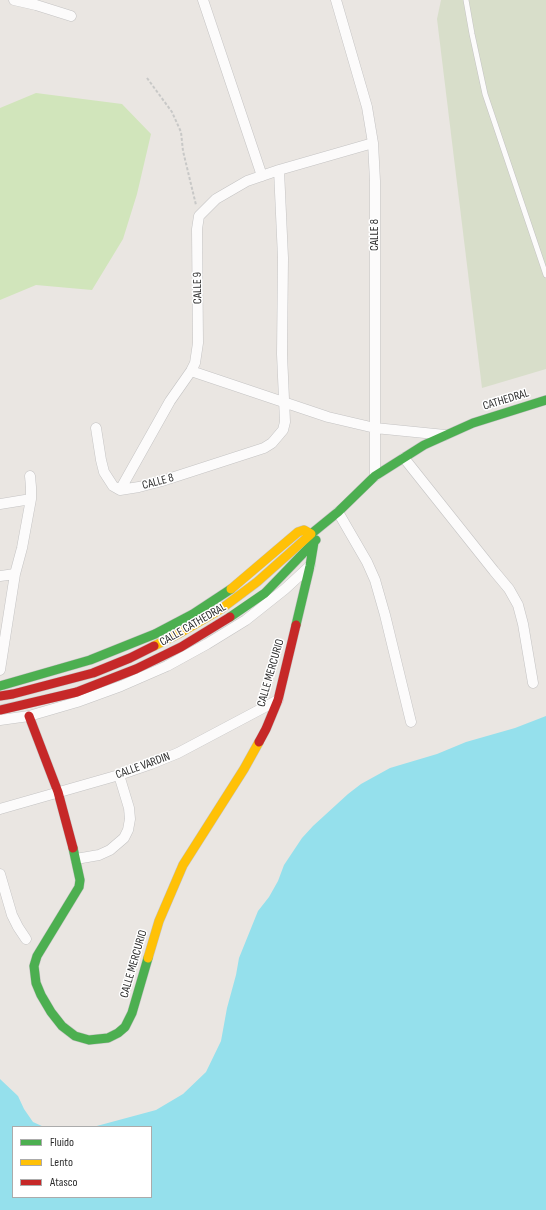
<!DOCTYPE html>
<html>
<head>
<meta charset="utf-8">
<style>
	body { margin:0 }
	#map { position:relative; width:546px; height:1210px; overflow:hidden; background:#eae6e2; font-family:"Sofia Sans Condensed",sans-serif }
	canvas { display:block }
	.legend { position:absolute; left:12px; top:1126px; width:140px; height:72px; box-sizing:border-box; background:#fff; border:1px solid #ababab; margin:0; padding:5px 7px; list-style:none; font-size:12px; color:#2c2c2c }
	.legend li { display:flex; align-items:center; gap:8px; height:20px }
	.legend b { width:20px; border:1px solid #ababab }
</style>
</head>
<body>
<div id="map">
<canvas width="546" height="1210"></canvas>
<ul class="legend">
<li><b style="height:5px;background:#4caf50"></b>Fluido</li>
<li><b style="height:5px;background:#ffc107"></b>Lento</li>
<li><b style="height:5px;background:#c62828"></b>Atasco</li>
</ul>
</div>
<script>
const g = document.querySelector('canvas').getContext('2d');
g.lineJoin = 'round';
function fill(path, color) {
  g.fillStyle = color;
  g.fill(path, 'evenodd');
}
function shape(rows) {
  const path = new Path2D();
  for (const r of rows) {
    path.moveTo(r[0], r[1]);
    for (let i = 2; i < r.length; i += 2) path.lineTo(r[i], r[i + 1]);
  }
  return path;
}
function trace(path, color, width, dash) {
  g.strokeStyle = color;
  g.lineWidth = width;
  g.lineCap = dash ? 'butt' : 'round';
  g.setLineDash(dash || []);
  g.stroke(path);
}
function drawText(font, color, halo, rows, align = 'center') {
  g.font = font + ' "Sofia Sans Condensed",sans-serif';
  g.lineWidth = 3;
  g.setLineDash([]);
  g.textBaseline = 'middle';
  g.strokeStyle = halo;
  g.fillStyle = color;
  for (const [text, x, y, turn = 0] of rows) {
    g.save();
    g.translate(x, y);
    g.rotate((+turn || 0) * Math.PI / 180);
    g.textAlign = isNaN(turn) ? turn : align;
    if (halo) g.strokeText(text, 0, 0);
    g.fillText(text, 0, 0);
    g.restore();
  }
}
fill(shape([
	[36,93,122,104,151,134,137,194,123,239,92,290,36,285,0,300,0,108]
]), '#d1e5bb');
fill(shape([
	[441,0,546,0,546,369,482,388,437,19]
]), '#d8deca');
fill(shape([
	[546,716,546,1210,0,1210,0,1079,18,1096,24,1109,33,1122,44,1127,13,1127,13,1197,151,1197,151,1127,93,1127,156,1110,183,1094,206,1072,221,1041,227,1008,236,975,239,958,258,911,269,897,278,881,284,865,302,838,313,826,348,794,361,784,390,768,437,754,466,742,515,728]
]), '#95e0ec');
const lane = shape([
	[466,0,472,34,485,94,546,275]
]);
const street = shape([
	[14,0,36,5,71,16],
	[203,0,262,176],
	[336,0,367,107,373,143,375,181,375,476],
	[191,371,328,417,375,428,445,435],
	[96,428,101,460,104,472,113,486,120,490],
	[404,458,494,571,509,589,518,605,523,624,533,683],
	[120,490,170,401,191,371,195,363,198,343,197,229,199,216,216,199,247,181,279,170,373,143],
	[120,490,139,487,162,481,264,448,272,443,283,430,285,422,282,354,283,258,279,170],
	[0,504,31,499],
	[338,512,367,562,375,580,385,615,411,722],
	[0,576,15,574],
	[0,670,15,574,22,548,31,499,31,487,30,476],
	[0,720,29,716,77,702,121,686,167,666,207,644,246,620,285,589,310,566],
	[0,809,119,775,151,764,178,753,278,700],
	[76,859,99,855,110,850,124,838,128,830,130,819,129,808,119,775],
	[0,874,12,915,18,927,26,939]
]);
const fast = shape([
	[311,534,338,512,375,476,424,445,473,423,546,400],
	[230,617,265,593,316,540],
	[296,625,310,566,314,542,311,534],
	[0,686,90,660,155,634,193,614,231,589],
	[73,848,80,880,79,887,37,956,34,966,36,983,41,995,51,1012,62,1026,75,1036,89,1040,108,1038,118,1033,125,1027,132,1013,148,958]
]);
const slow = shape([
	[231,589,298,532,304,530,311,534],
	[154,646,178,634,221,609,257,582,311,534],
	[148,958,159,921,183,865,244,769,259,742]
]);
const jam = shape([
	[0,696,13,694,93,673,130,658,154,646],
	[0,710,77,692,136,669,181,647,230,617],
	[29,716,58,792,73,848],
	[259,742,266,729,278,700,296,625]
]);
trace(lane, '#c4c3c3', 6);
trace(street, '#c4c3c3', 11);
trace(fast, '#c4c3c3', 10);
trace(slow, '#c4c3c3', 10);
trace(jam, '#c4c3c3', 10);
trace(shape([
	[147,78,172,112,181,132,183,151,196,205]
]), '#c8c8c7', 2, [3, 2]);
trace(lane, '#fcfbfb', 5);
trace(street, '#fcfbfb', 10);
trace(fast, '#4caf50', 9);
trace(slow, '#ffc107', 9);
trace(jam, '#c62828', 9);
drawText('12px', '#2c2c2c', '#fff', [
	["CALLE 8",375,235,-90],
	["CALLE 9",198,288,-91],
	["CATHEDRAL",506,400,-17],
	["CALLE 8",158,482,-15],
	["CALLE CATHEDRAL",193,625,-30],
	["CALLE MERCURIO",271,673,-74],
	["CALLE VARDIN",143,766,-20],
	["CALLE MERCURIO",134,964,-74]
]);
</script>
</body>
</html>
